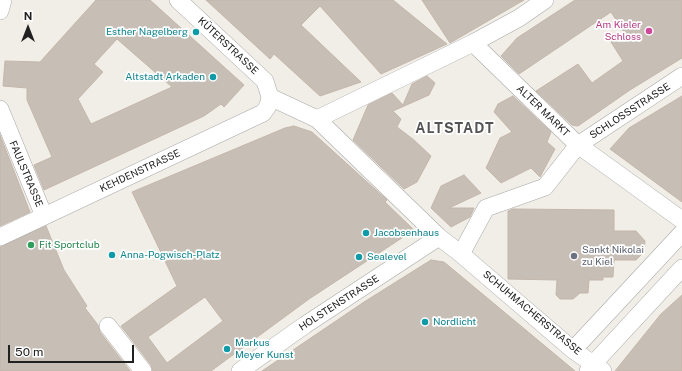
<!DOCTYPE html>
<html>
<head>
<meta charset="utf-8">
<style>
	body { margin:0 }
	#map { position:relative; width:682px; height:371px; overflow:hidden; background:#f1eee7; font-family:"Public Sans",sans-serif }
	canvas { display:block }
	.north { position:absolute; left:8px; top:8px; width:40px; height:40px; -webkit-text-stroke:3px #fff; paint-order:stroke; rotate:0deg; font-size:11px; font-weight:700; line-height:16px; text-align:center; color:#212121 }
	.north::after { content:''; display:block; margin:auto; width:14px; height:18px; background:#212121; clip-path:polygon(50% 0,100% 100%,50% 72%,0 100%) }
	.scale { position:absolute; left:8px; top:345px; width:126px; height:18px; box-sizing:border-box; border:2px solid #212121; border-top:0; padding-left:5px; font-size:12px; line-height:14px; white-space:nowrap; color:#212121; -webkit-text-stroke:3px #fff; paint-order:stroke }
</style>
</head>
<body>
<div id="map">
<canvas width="682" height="371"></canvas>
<div class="north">N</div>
<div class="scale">50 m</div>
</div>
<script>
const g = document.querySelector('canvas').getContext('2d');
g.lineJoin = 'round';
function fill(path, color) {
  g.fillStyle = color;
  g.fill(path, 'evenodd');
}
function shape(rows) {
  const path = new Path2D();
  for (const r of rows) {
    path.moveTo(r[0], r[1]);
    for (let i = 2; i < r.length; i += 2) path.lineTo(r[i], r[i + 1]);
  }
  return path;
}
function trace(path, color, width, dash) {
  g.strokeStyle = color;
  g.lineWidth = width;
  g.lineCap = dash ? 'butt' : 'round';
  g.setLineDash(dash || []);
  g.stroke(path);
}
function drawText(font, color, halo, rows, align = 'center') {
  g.font = font + ' "Public Sans",sans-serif';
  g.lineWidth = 3.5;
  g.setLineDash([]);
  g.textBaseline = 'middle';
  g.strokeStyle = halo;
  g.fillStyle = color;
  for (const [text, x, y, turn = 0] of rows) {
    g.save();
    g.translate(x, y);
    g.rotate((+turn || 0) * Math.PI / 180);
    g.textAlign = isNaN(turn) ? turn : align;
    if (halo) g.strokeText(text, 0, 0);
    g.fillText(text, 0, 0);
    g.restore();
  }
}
const building = shape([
	[96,0,150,0,244,85,224,107,221,104,204,116,44,190,34,165,52,157,27,100,27,88,3,86,5,61,40,62,96,0],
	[117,39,172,87,91,124,78,99,103,72,94,64,117,39],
	[206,0,393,0,447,44,381,74,320,6,301,25,361,82,320,96,274,54,270,59,206,0],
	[422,0,524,0,450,43,422,0],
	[575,0,682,0,682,58,630,90,578,126,572,125,536,91,578,64,592,83,623,61,611,42,625,34,611,12,519,74,501,56,517,38,575,0],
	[427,76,435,83,429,95,393,111,401,119,397,127,414,140,431,156,417,182,404,189,353,140,368,105,392,93,403,105,412,84,427,76],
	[513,96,551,132,547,142,555,149,540,177,531,168,501,183,486,168,500,138,512,132,494,112,498,104,513,96],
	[682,96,682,202,610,149,629,128,682,96],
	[294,126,312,132,387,200,385,202,414,230,309,299,211,371,153,371,151,365,121,326,177,286,132,192,285,128,294,126],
	[205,297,223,321,167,363,148,337,205,297],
	[0,135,30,212,0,226,0,135],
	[464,175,481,193,449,208,474,208,470,217,451,227,431,208,441,186,464,175],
	[513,209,614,210,614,231,636,231,645,241,644,252,636,260,614,260,613,277,603,277,603,280,589,280,588,293,580,293,573,299,560,299,556,295,557,280,508,279,508,211,513,209],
	[46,226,64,270,87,306,85,308,98,325,100,332,130,371,0,371,0,247,46,226],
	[431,260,444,262,575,371,262,371,364,302,431,260],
	[682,295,682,371,615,371,661,314,682,295]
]);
fill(building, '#c7beb6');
trace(building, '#c4b6a9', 1);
const street = shape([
	[0,11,3,0],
	[682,76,578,145,682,220],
	[270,97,317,119,439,237,461,254,573,350,603,371],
	[0,109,44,216],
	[317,119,473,43,519,18,545,0],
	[0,237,263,113,268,106,270,97,265,81,178,0],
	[461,254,486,208,545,187,578,145,473,43],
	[108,326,143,371],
	[573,350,682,233],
	[240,371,305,325,439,237],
	[588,371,594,363,682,268]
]);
trace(street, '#a8a8a8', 18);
trace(street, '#fff', 17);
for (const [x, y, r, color] of [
	[649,31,4,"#d1479c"],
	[196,32,4,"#0f9aa8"],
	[213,77,4,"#0f9aa8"],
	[366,233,4,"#0f9aa8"],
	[31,245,4,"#2e9e5b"],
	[112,255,4,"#0f9aa8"],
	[574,256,4,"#6b7280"],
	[359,257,4,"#0f9aa8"],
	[425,322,4,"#0f9aa8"],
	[227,349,4,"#0f9aa8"]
]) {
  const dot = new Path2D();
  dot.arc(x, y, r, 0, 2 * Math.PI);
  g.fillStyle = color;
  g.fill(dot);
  trace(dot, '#fff', 1.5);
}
drawText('10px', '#b23c85', '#fff', [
	["Am Kieler",641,25],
	["Schloss",641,37]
], 'right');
drawText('10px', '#0d838f', '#fff', [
	["Esther Nagelberg",188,32,"right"],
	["Altstadt Arkaden",205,77,"right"],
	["Jacobsenhaus",374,233],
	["Anna-Pogwisch-Platz",120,255],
	["Sealevel",367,257],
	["Nordlicht",433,322],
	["Markus",235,343],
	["Meyer Kunst",235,355]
], 'left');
drawText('10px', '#212121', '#fff', [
	["KÜTERSTRASSE",228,46,43],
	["ALTER MARKT",543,111,44],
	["SCHLOSSSTRASSE",630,111,-33],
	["KEHDENSTRASSE",140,171,-25],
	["FAULSTRASSE",26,174,67],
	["HOLSTENSTRASSE",339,303,-33],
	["SCHUHMACHERSTRASSE",532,313,40]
]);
drawText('10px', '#27864d', '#fff', [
	["Fit Sportclub",39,245]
], 'left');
drawText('10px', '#5b616d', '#fff', [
	["Sankt Nikolai",582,250],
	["zu Kiel",582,262]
], 'left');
g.letterSpacing = '1px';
drawText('bold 14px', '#545454', '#fff', [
	["ALTSTADT",455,129]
]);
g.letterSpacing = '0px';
</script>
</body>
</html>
